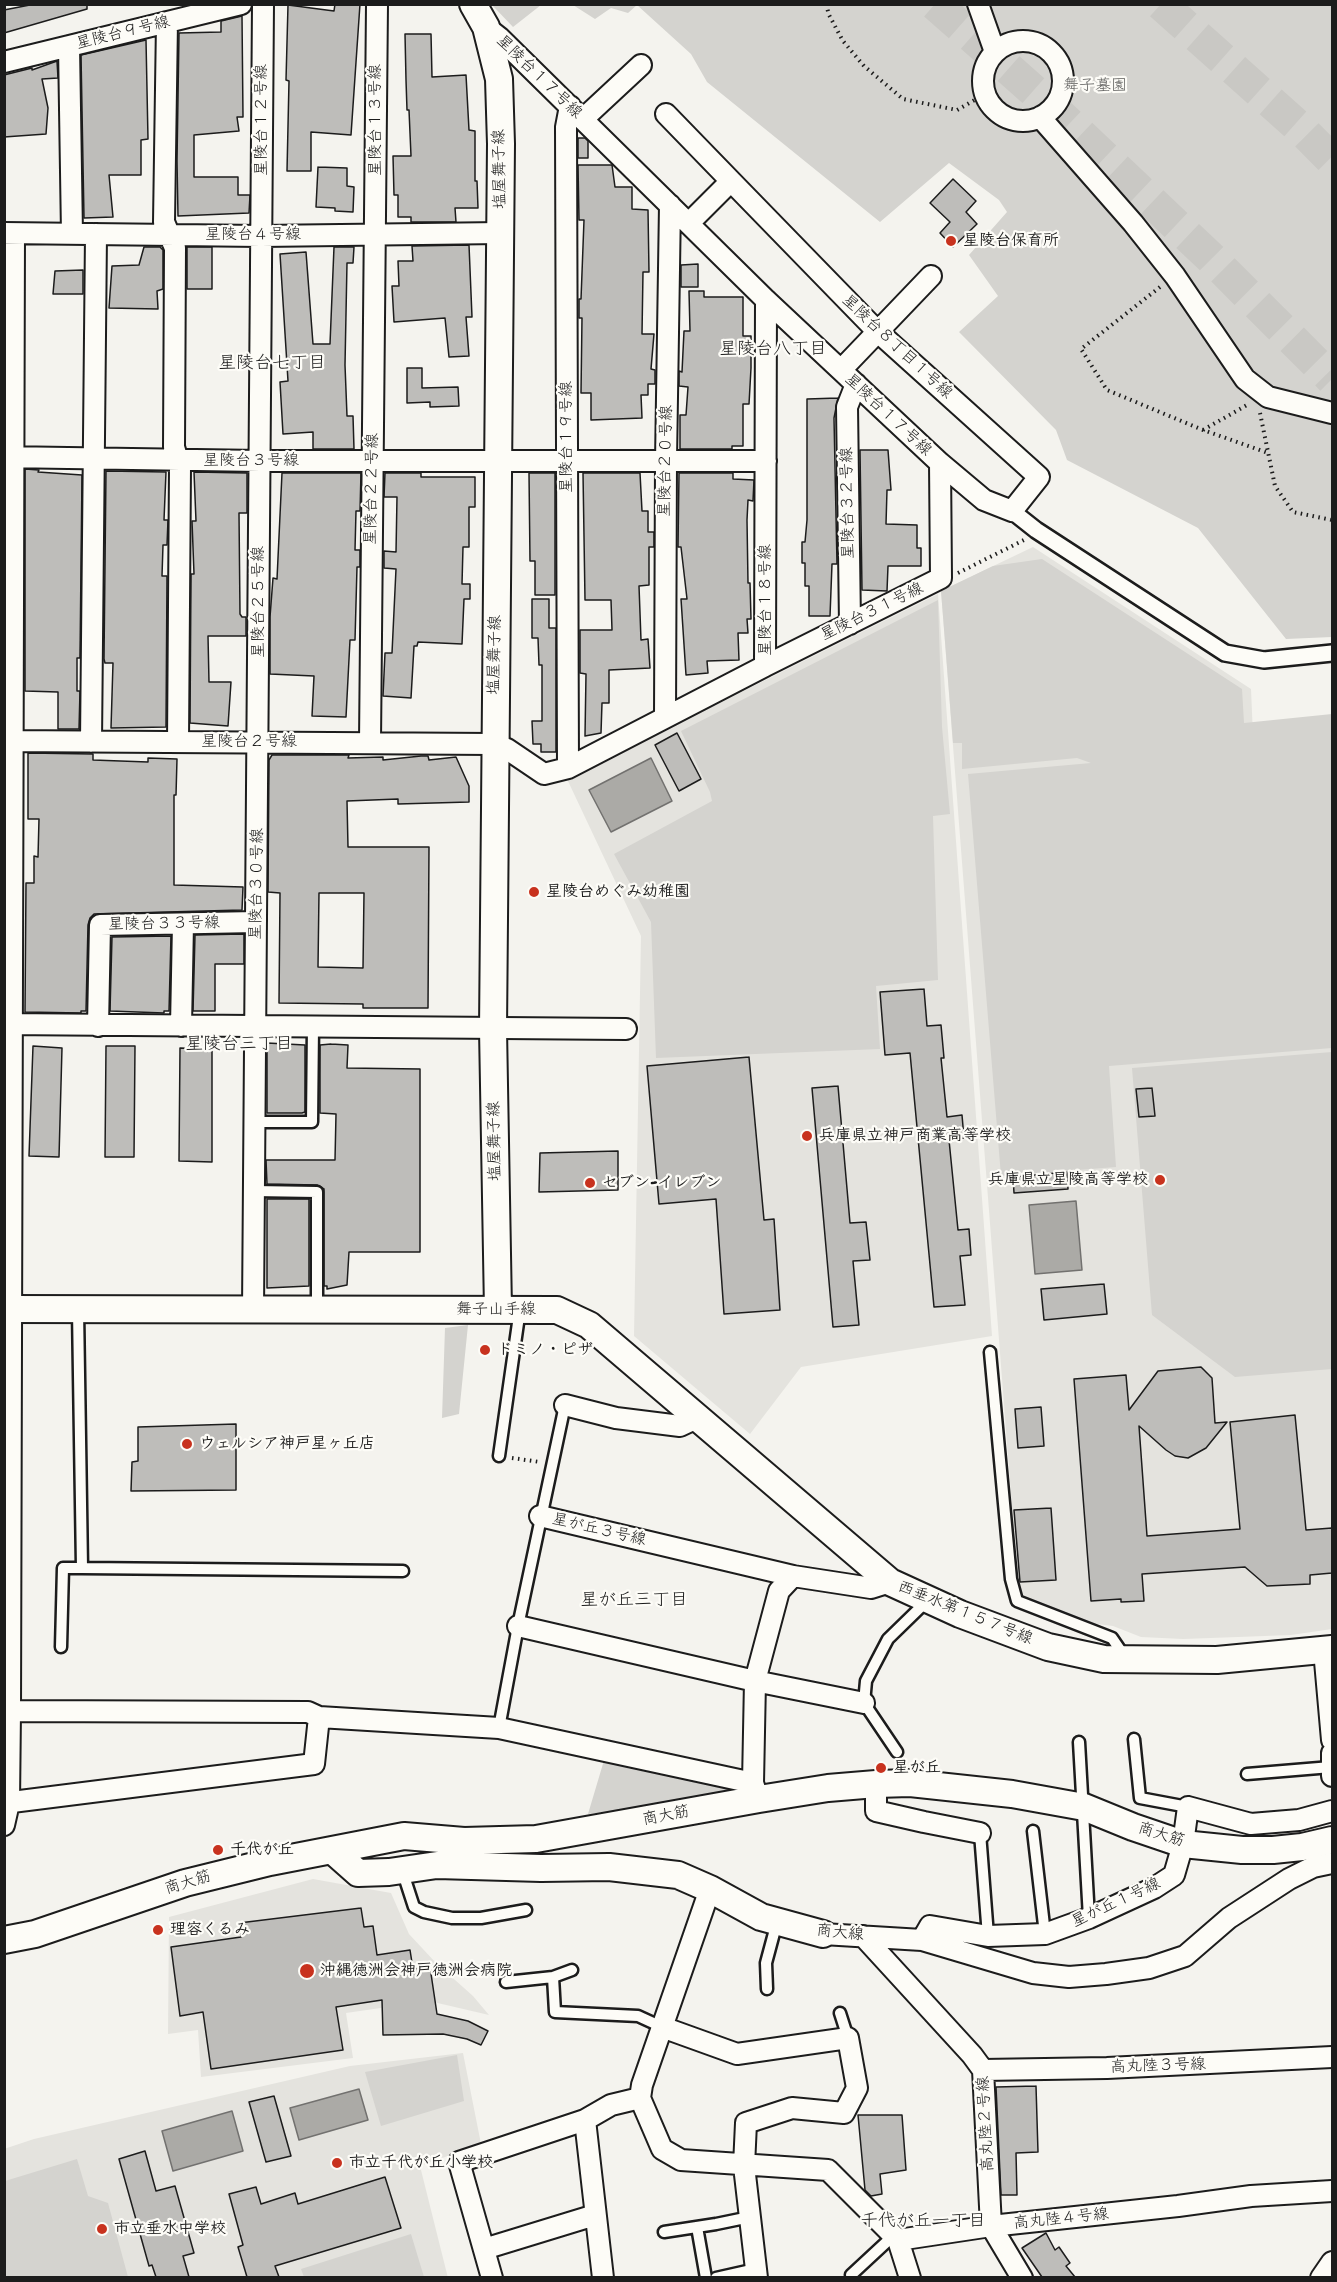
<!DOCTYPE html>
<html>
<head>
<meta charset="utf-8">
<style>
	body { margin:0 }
	#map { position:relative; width:1337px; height:2282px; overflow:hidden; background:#f4f3ee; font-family:Sriracha,sans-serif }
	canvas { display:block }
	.frame { position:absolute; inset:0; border:6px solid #1c1c1c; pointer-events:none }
</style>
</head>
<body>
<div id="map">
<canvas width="1337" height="2282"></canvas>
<div class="frame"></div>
</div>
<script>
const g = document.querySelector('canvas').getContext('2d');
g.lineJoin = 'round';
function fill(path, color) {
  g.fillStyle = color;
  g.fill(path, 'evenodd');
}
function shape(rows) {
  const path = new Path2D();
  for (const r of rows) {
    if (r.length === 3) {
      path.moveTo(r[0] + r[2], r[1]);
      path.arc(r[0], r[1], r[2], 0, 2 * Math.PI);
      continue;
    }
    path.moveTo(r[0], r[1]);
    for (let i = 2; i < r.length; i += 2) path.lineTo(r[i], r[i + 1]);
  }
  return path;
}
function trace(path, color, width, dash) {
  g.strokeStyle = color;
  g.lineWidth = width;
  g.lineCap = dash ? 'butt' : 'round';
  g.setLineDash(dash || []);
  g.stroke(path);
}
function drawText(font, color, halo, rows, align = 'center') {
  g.font = font + ' Sriracha,"Klee One",sans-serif';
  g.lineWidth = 4.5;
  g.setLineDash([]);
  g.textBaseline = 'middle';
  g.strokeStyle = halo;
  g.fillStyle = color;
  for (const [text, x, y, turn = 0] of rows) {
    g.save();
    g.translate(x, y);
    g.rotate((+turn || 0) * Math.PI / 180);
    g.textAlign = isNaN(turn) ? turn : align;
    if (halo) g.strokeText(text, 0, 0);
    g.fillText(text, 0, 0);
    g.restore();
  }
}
fill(shape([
	[1033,547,1251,689,1253,736,1332,762,1332,1629,1291,1635,1238,1637,1183,1639,1141,1637,1113,1626,1089,1623,1019,1598,941,591],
	[938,594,992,1336,801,1367,750,1434,634,1336,641,936,567,779],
	[313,1879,391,1893,409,1934,436,1963,473,1996,489,2015,429,2001,346,2013,353,2058,201,2077,198,2030,168,2034,169,1917],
	[463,2053,481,2144,420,2166,448,2278,5,2277,4,2149,34,2139,350,2066]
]), '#e4e3de');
fill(shape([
	[492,5,541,5,513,27],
	[573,5,1332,5,1332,637,1286,639,1198,528,1067,460,1056,430,959,332,998,296,969,255,1007,212,999,200,949,163,880,222,707,82,691,54,637,5,628,13,611,8,595,19],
	[1042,559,1242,689,1244,723,1332,714,1332,1048,1109,1066,1116,1167,1001,1176,968,774,1091,763,1077,758,962,769,962,743,953,743,941,591,993,566],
	[938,600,942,727,950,814,933,816,938,980,876,986,880,1049,656,1058,651,922,614,854,712,801,710,792,681,731],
	[1332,1052,1332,1369,1235,1377,1152,1315,1132,1068],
	[468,1325,459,1414,442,1418,445,1328],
	[605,1757,749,1788,752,1795,588,1814],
	[457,2055,464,2101,381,2126,365,2072],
	[77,2159,88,2196,108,2203,128,2277,5,2277,5,2181],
	[411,2234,424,2277,304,2277,301,2269]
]), '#d4d3cf');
const water = shape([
	[651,758,672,801,611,832,589,790,651,758],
	[1076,1201,1082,1270,1035,1274,1029,1205,1076,1201],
	[359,2089,368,2120,299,2140,290,2108,359,2089],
	[232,2111,243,2151,173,2171,162,2131,232,2111]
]);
fill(water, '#abaaa6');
trace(water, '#72716f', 1.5);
const building = shape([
	[35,4,87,4,87,9,4,33,4,10,35,4],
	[335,4,360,4,351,135,311,132,311,171,287,171,289,81,286,80,288,5,334,11,335,4],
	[242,16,243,117,237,117,239,131,194,135,194,177,238,177,238,195,250,195,249,213,178,216,177,161,179,33,221,32,221,21,242,16],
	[405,34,431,34,432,77,466,75,469,130,475,131,475,181,477,181,478,208,455,208,456,222,411,222,411,217,398,217,398,195,394,195,393,156,411,156,409,110,407,110,406,80,405,34],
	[146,40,148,139,141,140,141,175,109,175,113,217,84,218,81,55,146,40],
	[57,61,58,78,42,79,48,108,46,134,4,137,4,75,32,68,32,70,57,61],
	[578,138,585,138,588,141,588,158,578,158,578,138],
	[578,165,612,165,615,187,632,187,632,209,648,210,649,272,643,272,642,334,654,334,651,369,655,370,655,384,648,384,648,395,641,395,642,418,591,420,591,393,581,393,582,318,579,318,579,299,581,299,584,220,579,220,578,165],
	[318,167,347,168,347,186,354,187,353,212,335,211,335,208,316,207,318,167],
	[953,179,976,201,966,212,977,224,953,247,940,233,950,222,930,203,953,179],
	[469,245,472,317,466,317,469,356,449,357,445,318,394,322,392,286,399,286,398,261,413,261,412,246,469,245],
	[144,247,160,247,163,250,163,289,157,291,158,309,109,308,112,266,139,265,144,247],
	[187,247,212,247,212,289,187,289,187,247],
	[334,247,354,247,353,263,347,263,345,365,347,416,353,416,354,449,313,449,313,432,283,434,280,382,288,381,280,254,306,252,313,344,330,344,334,247],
	[698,264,698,287,681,287,681,265,698,264],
	[83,270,83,294,53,294,55,271,83,270],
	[689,291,704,291,704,297,743,297,743,336,751,336,751,368,749,404,743,404,743,446,732,446,732,449,680,449,680,415,686,415,688,387,679,386,679,371,682,372,684,331,690,331,689,291],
	[407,368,422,368,422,388,458,387,459,406,430,407,430,402,407,403,407,368],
	[838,398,834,418,837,564,832,564,830,616,809,616,809,586,805,586,805,563,802,563,802,542,805,542,807,520,807,399,838,398],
	[860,450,888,450,891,490,887,490,886,524,917,525,917,548,921,548,921,566,888,566,887,591,862,590,860,450],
	[25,469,39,470,38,472,82,475,80,658,77,658,77,691,80,691,79,729,58,729,58,692,25,691,25,469],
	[106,471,166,472,164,520,168,520,167,545,163,545,162,576,167,576,166,727,111,728,113,663,105,663,104,659,106,471],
	[194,472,247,473,247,513,239,513,240,614,242,617,246,617,246,636,208,636,209,682,231,682,228,726,190,723,191,574,194,574,192,521,196,521,194,472],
	[282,473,361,473,360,511,356,511,355,550,360,550,360,567,357,567,355,640,350,640,346,717,312,716,314,676,270,674,270,617,273,578,277,579,282,473],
	[385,473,421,473,421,477,475,477,475,507,469,507,469,547,463,547,462,584,470,584,470,599,464,599,462,644,418,642,417,646,414,646,411,698,383,696,385,653,392,653,396,569,384,568,384,551,396,552,397,497,384,497,385,473],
	[529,473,555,473,555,595,535,595,535,561,530,561,529,473],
	[583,473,640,473,642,511,648,511,648,532,654,532,654,547,649,547,649,585,639,586,641,640,648,639,650,668,609,670,609,703,602,703,601,733,585,736,586,674,580,673,580,630,612,630,611,600,585,600,583,473],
	[679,473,733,473,733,479,754,480,753,501,748,500,747,520,748,583,750,583,751,619,747,619,748,633,738,633,739,660,707,661,708,673,686,675,681,599,687,599,681,547,678,547,679,473],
	[532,599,549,599,549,628,556,628,556,752,541,752,541,744,533,744,532,721,542,721,542,665,539,665,538,638,532,638,532,599],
	[677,733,701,779,679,791,655,745,677,733],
	[28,753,93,754,93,760,148,762,148,758,177,759,176,795,174,795,174,885,243,887,242,910,94,914,90,918,88,925,86,1011,81,1011,81,1013,25,1012,26,883,34,883,34,856,38,857,39,819,28,819,28,753],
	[272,755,349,755,348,758,383,757,383,760,421,756,428,756,429,760,456,757,469,786,469,802,398,804,398,799,347,801,348,847,429,847,428,1008,363,1008,363,1004,279,1003,280,893,268,892,269,760,272,755],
	[319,893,364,893,363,968,318,967,319,893],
	[244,934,244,964,215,964,215,1011,193,1011,195,935,244,934],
	[171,936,169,1011,164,1011,164,1013,110,1011,112,937,171,936],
	[924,989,927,1026,941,1025,944,1058,941,1058,947,1117,962,1115,964,1138,949,1140,958,1230,969,1229,971,1255,960,1256,965,1305,934,1307,910,1053,885,1055,880,992,924,989],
	[267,1043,305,1045,305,1112,302,1113,267,1113,267,1043],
	[331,1044,348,1045,347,1068,420,1069,420,1252,349,1252,347,1285,327,1289,327,1286,324,1286,324,1189,317,1185,267,1184,266,1160,335,1160,336,1114,320,1113,320,1045,331,1044],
	[33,1046,62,1048,59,1157,29,1156,33,1046],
	[106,1046,135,1046,134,1157,105,1157,106,1046],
	[180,1048,212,1049,212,1162,179,1161,180,1048],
	[749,1057,764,1220,774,1219,780,1310,724,1314,716,1199,659,1204,647,1066,749,1057],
	[838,1086,850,1223,866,1222,870,1260,853,1261,859,1325,833,1327,812,1088,838,1086],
	[1152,1088,1155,1116,1139,1117,1136,1089,1152,1088],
	[618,1151,618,1190,539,1192,540,1153,618,1151],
	[1067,1172,1068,1189,1014,1193,1013,1177,1067,1172],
	[267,1199,309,1199,309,1286,267,1288,267,1199],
	[1104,1284,1107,1314,1044,1320,1041,1289,1104,1284],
	[1201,1367,1212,1378,1215,1423,1227,1422,1206,1448,1188,1458,1175,1456,1166,1450,1139,1426,1147,1536,1240,1529,1230,1422,1295,1415,1306,1530,1332,1528,1332,1573,1310,1575,1310,1584,1267,1586,1245,1567,1142,1574,1144,1601,1121,1602,1121,1599,1091,1601,1074,1379,1126,1375,1129,1410,1158,1371,1201,1367],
	[1041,1407,1044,1446,1018,1448,1015,1409,1041,1407],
	[236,1424,236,1490,131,1491,132,1462,138,1461,138,1427,236,1424],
	[1051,1508,1056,1580,1020,1582,1014,1510,1051,1508],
	[361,1908,364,1927,373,1926,377,1955,410,1950,413,1969,430,1967,437,2014,468,2021,488,2031,481,2045,467,2039,443,2034,383,2035,382,2000,336,2007,343,2050,211,2069,203,2012,180,2016,171,1947,241,1937,239,1923,361,1908],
	[1036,2086,1038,2152,1016,2153,1017,2195,1001,2195,996,2087,1036,2086],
	[274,2096,291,2156,266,2162,249,2102,274,2096],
	[858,2115,902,2115,906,2170,880,2174,882,2194,871,2196,865,2190,858,2115],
	[145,2151,156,2191,175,2186,194,2253,183,2256,189,2277,156,2277,152,2265,149,2266,119,2159,145,2151],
	[385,2177,401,2228,275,2266,279,2277,247,2277,238,2247,243,2245,229,2194,256,2187,261,2204,295,2193,298,2204,385,2177],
	[1046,2233,1055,2250,1059,2247,1070,2263,1066,2266,1075,2277,1042,2277,1022,2248,1046,2233]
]);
fill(building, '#bebdba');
trace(building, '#1c1c1c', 1.5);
trace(shape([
	[935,4,1043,99,1211,258,1332,379],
	[1161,4,1300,128,1332,160]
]), '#c9c8c4', 33, [33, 16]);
const service = shape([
	[255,1122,312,1122,313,1026],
	[254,1191,317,1192,317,1310],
	[78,1310,82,1568,403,1571],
	[990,1352,1011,1579,1017,1601,1112,1638,1125,1657],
	[499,1456,520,1309],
	[61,1647,63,1568,82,1568],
	[499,1728,518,1626,565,1405],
	[1134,1739,1140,1798,1188,1807],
	[1079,1742,1089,1918],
	[897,1752,864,1703,866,1681,888,1639,928,1600],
	[1247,1774,1331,1767],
	[1033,1831,1045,1934],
	[980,1833,988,1936],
	[402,1870,414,1907,424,1912,452,1918,481,1918,526,1910],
	[553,1977,555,2012,638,2016,662,2027],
	[506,1982,553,1977,572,1970],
	[767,1989,766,1963,777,1922],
	[840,2013,848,2038],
	[697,2227,706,2278],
	[664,2232,716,2224,750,2217],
	[851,2275,893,2236],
	[716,2278,756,2269]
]);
const pedestrian = shape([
	[1012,511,1036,530,1225,653,1264,660,1332,653]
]);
const minor = shape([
	[978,4,995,52],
	[167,22,164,222,175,248,174,447,180,467,178,742],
	[486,27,500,38,766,300,940,463,984,500,1012,511,1039,477,877,331,731,181,689,223],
	[1023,81,40],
	[69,46,72,234],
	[4,62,241,4],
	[666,114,731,181],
	[1040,117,1133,223,1175,276,1245,379,1268,397,1332,413],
	[583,119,641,65],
	[4,233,261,236,501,233],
	[841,370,931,276],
	[4,457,260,461,766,461],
	[850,624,847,407,856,384],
	[765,666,941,578,940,463],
	[665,717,666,461,670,205],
	[4,741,494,744,507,749,544,774,568,768,765,666,766,300],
	[91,742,96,234],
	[370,742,377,4],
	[568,768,566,127,570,106],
	[4,1024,626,1029],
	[98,1026,100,925,256,922],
	[181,1026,183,924],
	[253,1311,263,4],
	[565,1405,616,1418,680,1426,697,1418],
	[540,1516,793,1576],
	[518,1626,755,1681,864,1703],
	[1324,1650,1332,1740],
	[10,1711,308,1712,319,1717,499,1728,753,1783],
	[1332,1753,1332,1776],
	[876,1784,876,1811,924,1822,980,1833],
	[757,1795,753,1783,755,1681,779,1591,793,1576,871,1588,890,1582],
	[4,1803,314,1764,319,1717],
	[4,1825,9,1803,10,1711,14,234],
	[710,1889,642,2085,640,2098,662,2149,681,2160,828,2170,898,2240,991,2226,1178,2206,1251,2196,1332,2191],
	[823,1934,922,1940,1033,1973,1069,1977,1106,1974,1149,1968,1185,1956,1229,1918,1289,1879,1313,1867,1332,1863],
	[863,1936,972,2055,983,2070,991,2226,1022,2278],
	[922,1940,930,1926,988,1936,1045,1934,1089,1918,1154,1888,1174,1875,1183,1844,1188,1807,1251,1824,1299,1820,1332,1811],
	[662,2027,737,2054,848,2038,857,2088,844,2113,792,2108,746,2123,744,2166,757,2278],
	[983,2070,1107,2068,1332,2057],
	[585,2120,603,2278],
	[898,2240,910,2278],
	[484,2249,595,2215],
	[492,2278,459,2162,585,2120,611,2105,640,2098],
	[1321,2278,1332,2262]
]);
const tertiary = shape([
	[473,4,486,27,499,79,501,144,493,1029,498,1310],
	[4,1309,557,1310,589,1325,890,1582,960,1614,1048,1647,1104,1659,1217,1660,1332,1649],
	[332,1850,358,1873,389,1872,437,1865,541,1868,609,1867,678,1875,710,1889,761,1917,823,1934],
	[4,1940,35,1934,185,1883,270,1862,404,1836,464,1841,536,1839,759,1799,828,1788,876,1784,910,1783,1012,1794,1084,1807,1133,1827,1183,1844,1242,1850,1273,1850,1302,1847,1332,1840]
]);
trace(service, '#1c1c1c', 15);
trace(pedestrian, '#1c1c1c', 20);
trace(minor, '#1c1c1c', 24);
trace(tertiary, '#1c1c1c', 30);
trace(shape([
	[826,4,829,15,843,41,864,66,903,99,957,110,985,94],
	[1160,287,1081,349,1107,390,1203,430,1268,453],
	[1260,413,1275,486,1293,512,1332,520],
	[1203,430,1247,405],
	[958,573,1024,540],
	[512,1458,540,1462]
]), '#1c1c1c', 4, [1.5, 4.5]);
trace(service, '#fdfcf7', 10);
trace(pedestrian, '#fdfcf7', 15);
trace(minor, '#fdfcf7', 20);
trace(tertiary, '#fdfcf7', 26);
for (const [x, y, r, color] of [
	[951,241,6,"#c8321e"],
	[534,892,6,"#c8321e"],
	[807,1136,6,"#c8321e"],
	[1160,1180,6,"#c8321e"],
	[590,1183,6,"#c8321e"],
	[485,1350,6,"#c8321e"],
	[187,1444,6,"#c8321e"],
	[881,1768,6,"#c8321e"],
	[218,1850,6,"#c8321e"],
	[158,1930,6,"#c8321e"],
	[307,1971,8,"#c8321e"],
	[337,2163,6,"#c8321e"],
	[102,2229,6,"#c8321e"]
]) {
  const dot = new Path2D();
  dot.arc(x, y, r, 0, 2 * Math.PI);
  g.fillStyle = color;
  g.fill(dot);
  trace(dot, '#fdfcf7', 2);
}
drawText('16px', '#1c1c1c', '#fdfcf7', [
	["星陵台９号線",123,33,-14],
	["星陵台１７号線",539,77,44],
	["星陵台１２号線",262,120,-90],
	["星陵台１３号線",376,120,-90],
	["塩屋舞子線",500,169,-91],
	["星陵台４号線",253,235],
	["星陵台８丁目１号線",897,347,43],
	["星陵台１７号線",888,415,43],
	["星陵台１９号線",567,437,-90],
	["星陵台３号線",251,461],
	["星陵台２０号線",666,461,-89],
	["星陵台２２号線",372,489,-89],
	["星陵台３２号線",848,503,-91],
	["星陵台１８号線",766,600,-90],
	["星陵台２５号線",259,602,-90],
	["星陵台３１号線",872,612,-26],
	["塩屋舞子線",495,655,-89],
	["星陵台２号線",249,742],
	["星陵台３０号線",257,884,-89],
	["星陵台３３号線",164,924,-1],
	["塩屋舞子線",495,1141,-91],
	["舞子山手線",496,1310],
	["星が丘３号線",599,1530,13],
	["西垂水第１５７号線",965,1613,22],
	["商大筋",666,1816,-11],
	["商大筋",1161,1835,17],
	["商大筋",188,1883,-17],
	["星が丘１号線",1116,1903,-25],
	["商大線",840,1933,6],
	["高丸陸３号線",1158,2066,-2],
	["高丸陸２号線",986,2124,-93],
	["高丸陸４号線",1061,2219,-6]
]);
drawText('16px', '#5c5c5b', '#fdfcf7', [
	["舞子墓園",1095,86]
]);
drawText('bold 16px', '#1c1c1c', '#fdfcf7', [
	["星陵台保育所",963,241],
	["星陵台めぐみ幼稚園",546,892],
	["兵庫県立神戸商業高等学校",819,1136],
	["兵庫県立星陵高等学校",1148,1180,"right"],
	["セブン-イレブン",602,1183],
	["ドミノ・ピザ",497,1350],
	["ウェルシア神戸星ヶ丘店",199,1444],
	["星が丘",893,1768],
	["千代が丘",230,1850],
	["理容くるみ",170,1930],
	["沖縄徳洲会神戸徳洲会病院",320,1971],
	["市立千代が丘小学校",349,2163],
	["市立垂水中学校",114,2229]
], 'left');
drawText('18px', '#1c1c1c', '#fdfcf7', [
	["星陵台八丁目",773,349],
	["星陵台七丁目",272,363],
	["星陵台三丁目",239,1044],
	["星が丘三丁目",634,1600],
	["千代が丘一丁目",923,2221]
]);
</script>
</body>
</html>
